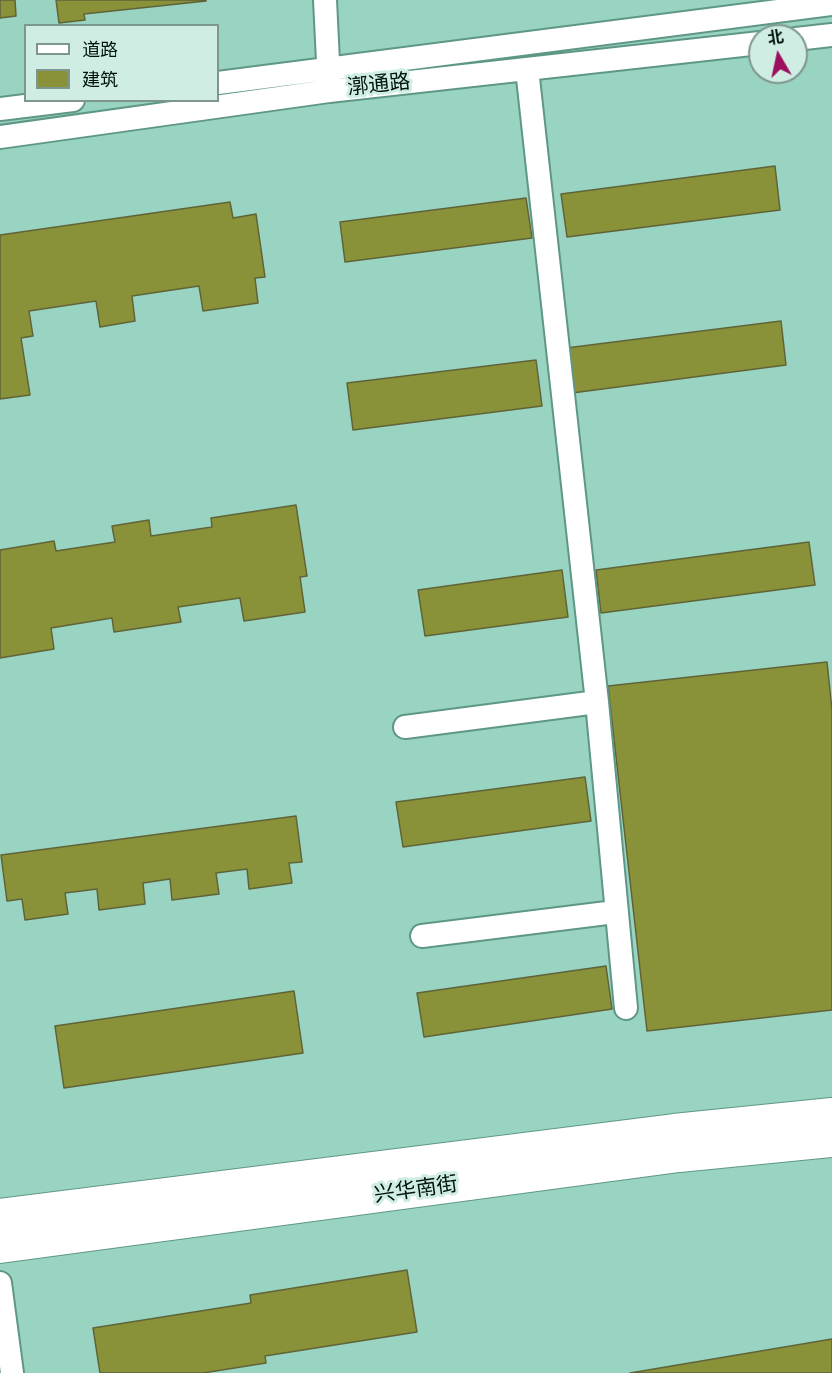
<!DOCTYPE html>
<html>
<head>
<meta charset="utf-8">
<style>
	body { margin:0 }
	#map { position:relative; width:832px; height:1373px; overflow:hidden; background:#99d3c1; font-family:Jost,"Noto Sans SC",sans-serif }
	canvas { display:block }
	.legend { position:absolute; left:24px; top:24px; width:195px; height:78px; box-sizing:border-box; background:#d0ede3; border:2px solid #7d968e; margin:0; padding:8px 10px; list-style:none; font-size:18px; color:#00130e }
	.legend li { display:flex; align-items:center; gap:12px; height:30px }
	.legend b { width:30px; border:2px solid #7d968e }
	.north { position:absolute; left:748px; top:24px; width:60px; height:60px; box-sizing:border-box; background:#d0ede3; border:2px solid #7d968e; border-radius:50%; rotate:351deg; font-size:16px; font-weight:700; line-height:24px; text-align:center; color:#00130e }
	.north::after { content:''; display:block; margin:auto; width:21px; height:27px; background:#9c115f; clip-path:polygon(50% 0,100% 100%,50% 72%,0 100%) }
</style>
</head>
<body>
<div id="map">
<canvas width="832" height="1373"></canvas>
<ul class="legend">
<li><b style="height:8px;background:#fff"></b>道路</li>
<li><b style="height:16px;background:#8a9239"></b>建筑</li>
</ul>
<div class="north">北</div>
</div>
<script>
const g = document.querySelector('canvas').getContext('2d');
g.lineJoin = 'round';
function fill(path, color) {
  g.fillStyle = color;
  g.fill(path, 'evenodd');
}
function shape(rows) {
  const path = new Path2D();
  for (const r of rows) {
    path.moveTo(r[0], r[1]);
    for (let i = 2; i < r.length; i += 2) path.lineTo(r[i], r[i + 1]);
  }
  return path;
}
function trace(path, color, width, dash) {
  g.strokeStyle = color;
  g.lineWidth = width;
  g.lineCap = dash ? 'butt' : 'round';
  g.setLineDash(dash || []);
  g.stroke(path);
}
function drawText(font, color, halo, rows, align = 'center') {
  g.font = font + ' Jost,"Noto Sans SC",sans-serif';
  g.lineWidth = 6;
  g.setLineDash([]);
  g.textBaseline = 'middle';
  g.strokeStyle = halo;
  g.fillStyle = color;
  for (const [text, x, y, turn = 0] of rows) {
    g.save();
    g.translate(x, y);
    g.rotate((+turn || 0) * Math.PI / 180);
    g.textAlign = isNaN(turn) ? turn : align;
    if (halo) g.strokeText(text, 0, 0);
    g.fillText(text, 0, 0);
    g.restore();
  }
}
const building = shape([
	[0,0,15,0,16,16,0,18,0,0],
	[56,0,206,0,206,1,84,14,85,20,59,23,56,0],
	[775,166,780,210,567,237,561,194,775,166],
	[526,198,532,238,345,262,340,222,526,198],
	[230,202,233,218,256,214,265,277,255,278,258,303,203,311,199,286,132,296,135,321,100,327,96,301,29,311,33,336,21,338,30,395,0,399,0,235,230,202],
	[781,321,786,365,572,393,566,348,781,321],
	[536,360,542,406,353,430,347,383,536,360],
	[296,505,307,576,300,577,305,612,244,621,240,598,178,607,181,622,114,632,112,618,51,628,54,649,0,658,0,550,54,541,56,551,115,542,112,526,149,520,151,536,212,527,211,518,296,505],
	[809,542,815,585,601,613,596,570,809,542],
	[562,570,568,617,425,636,418,590,562,570],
	[827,662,832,710,832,1010,647,1031,608,686,827,662],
	[585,777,591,821,403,847,396,802,585,777],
	[296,816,302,862,289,863,292,883,249,889,247,869,216,873,219,894,172,900,170,879,143,883,145,904,99,910,97,889,65,893,68,914,25,920,22,899,7,901,1,855,296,816],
	[606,966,612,1009,424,1037,417,993,606,966],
	[294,991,303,1053,64,1088,55,1026,294,991],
	[407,1270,417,1332,265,1356,266,1363,203,1373,100,1373,93,1328,251,1303,250,1295,407,1270],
	[832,1339,832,1373,630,1373,832,1339]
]);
fill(building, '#8a9239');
trace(building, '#5f6438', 1.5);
const street = shape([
	[325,0,329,82],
	[796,39,832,35],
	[527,69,597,702,626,1008],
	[218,83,832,4],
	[0,109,73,100],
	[0,137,329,91,760,43],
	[405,727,597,702],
	[422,936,615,912],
	[0,1283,12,1373]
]);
const secondary = shape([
	[0,1215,674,1130,832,1114],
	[0,1247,679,1156,832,1141]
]);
trace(street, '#5f9787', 26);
trace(secondary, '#5f9787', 34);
trace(street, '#fff', 22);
trace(secondary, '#fff', 32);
drawText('21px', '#00130e', '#d0ede3', [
	["漷通路",379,86,-6],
	["兴华南街",416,1191,-8]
]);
</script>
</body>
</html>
